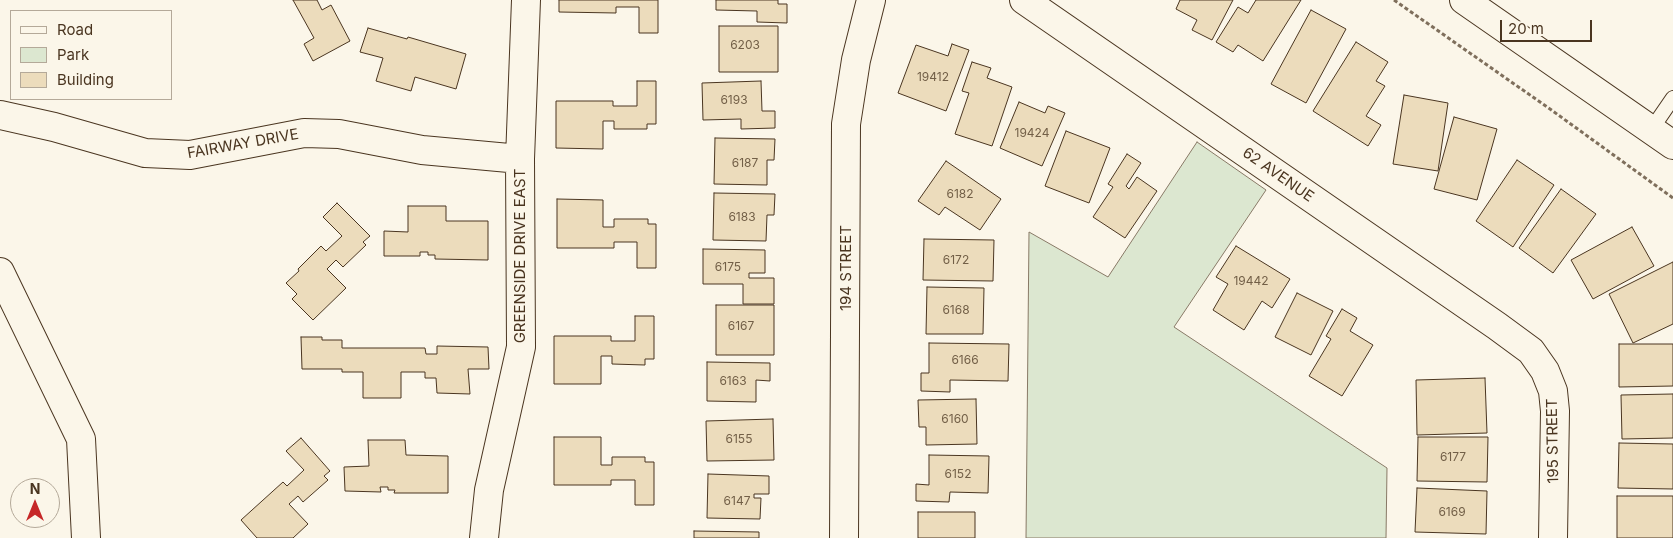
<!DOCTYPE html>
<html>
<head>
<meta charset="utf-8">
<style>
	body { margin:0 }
	#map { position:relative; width:1673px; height:538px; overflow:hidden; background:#fbf6e9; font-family:Inter,sans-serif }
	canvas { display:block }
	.legend { position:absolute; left:10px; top:10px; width:162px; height:90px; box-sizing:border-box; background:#fbf6e9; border:1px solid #b4a999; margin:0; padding:6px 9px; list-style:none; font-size:15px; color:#4a3520 }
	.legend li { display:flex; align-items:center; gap:10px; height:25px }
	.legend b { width:25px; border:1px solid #b4a999 }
	.north { position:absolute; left:10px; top:478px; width:50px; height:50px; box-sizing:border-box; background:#fbf6e9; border:1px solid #b4a999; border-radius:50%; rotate:0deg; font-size:14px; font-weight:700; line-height:20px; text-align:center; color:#4a3520 }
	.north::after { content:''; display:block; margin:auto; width:18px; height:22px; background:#c62828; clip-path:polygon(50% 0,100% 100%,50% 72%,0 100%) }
	.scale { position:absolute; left:1500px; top:20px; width:92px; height:22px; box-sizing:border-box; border:2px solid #4a3520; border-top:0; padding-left:6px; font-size:15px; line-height:18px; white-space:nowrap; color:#4a3520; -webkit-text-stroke:4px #fbf6e9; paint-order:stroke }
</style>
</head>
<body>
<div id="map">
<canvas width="1673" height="538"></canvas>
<ul class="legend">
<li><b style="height:6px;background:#fbf6e9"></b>Road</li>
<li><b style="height:14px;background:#dce7d0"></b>Park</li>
<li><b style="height:14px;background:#ecdcbc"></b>Building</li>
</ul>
<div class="north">N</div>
<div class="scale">20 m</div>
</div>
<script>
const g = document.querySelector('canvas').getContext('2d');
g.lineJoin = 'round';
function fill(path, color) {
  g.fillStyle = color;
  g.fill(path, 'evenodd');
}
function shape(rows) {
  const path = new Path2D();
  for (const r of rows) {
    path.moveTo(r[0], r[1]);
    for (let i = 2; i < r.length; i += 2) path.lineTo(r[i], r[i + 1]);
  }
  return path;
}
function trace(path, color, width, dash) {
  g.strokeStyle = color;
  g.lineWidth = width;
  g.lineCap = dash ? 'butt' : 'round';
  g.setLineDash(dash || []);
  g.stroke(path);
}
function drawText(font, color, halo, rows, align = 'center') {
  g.font = font + ' Inter,sans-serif';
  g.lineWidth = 4;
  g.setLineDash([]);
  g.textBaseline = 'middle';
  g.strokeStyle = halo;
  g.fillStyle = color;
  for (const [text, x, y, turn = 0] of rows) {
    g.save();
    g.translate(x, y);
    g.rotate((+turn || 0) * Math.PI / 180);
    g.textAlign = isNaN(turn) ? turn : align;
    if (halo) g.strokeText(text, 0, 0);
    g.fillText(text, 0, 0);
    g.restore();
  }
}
const green = shape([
	[1197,142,1266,190,1174,327,1387,468,1386,538,1026,538,1029,232,1108,277,1197,142]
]);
fill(green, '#dce7d0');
trace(green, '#887966', 1);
const building = shape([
	[293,0,317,0,322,10,331,5,350,41,313,61,304,44,314,38,293,0],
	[559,0,658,0,658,33,639,33,639,7,616,7,616,13,559,12,559,0],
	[716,0,778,0,778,4,787,4,787,23,757,22,757,11,716,10,716,0],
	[1180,0,1233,0,1212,40,1192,30,1197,20,1176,9,1180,0],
	[1256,0,1301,0,1263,61,1238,45,1233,52,1216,42,1238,7,1248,13,1256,0],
	[1311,10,1346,29,1306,103,1271,84,1311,10],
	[719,26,778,26,778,72,719,72,719,26],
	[368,28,407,39,408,37,466,54,456,89,415,77,411,91,376,81,383,58,360,52,368,28],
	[1356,42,1388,62,1376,81,1385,86,1366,116,1381,125,1368,146,1313,111,1356,42],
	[952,44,969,50,946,111,898,93,916,45,948,56,952,44],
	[972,62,991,68,987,78,1012,87,992,146,955,134,969,93,962,91,972,62],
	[637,81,656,81,656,124,647,124,647,129,614,129,614,121,603,121,603,149,556,148,556,101,613,101,613,106,637,106,637,81],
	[761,81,762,111,775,111,775,128,741,129,741,119,703,120,702,83,761,81],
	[1404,95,1448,103,1438,171,1393,164,1404,95],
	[1019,102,1045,113,1048,106,1065,113,1042,166,1000,148,1019,102],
	[1454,117,1497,129,1477,200,1434,189,1454,117],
	[1066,131,1110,148,1089,203,1045,186,1066,131],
	[715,138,775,139,774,160,767,160,767,185,714,184,715,138],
	[1127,154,1141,163,1126,186,1129,189,1137,177,1157,191,1125,238,1093,217,1113,187,1108,184,1127,154],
	[1517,160,1554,185,1513,247,1476,221,1517,160],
	[946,161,1001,199,980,230,945,207,939,215,918,201,946,161],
	[1561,189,1596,214,1553,273,1519,248,1561,189],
	[714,193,775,194,774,215,767,215,766,241,713,240,714,193],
	[557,199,603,200,603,227,614,227,614,219,648,219,648,224,656,224,656,268,637,268,637,242,614,242,614,248,557,248,557,199],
	[337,203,370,236,363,242,366,245,343,267,336,260,327,269,346,288,313,320,292,299,297,294,286,283,299,271,298,269,321,246,326,251,342,236,323,217,337,203],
	[408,206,446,206,446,221,488,221,488,260,435,259,435,255,428,255,428,252,420,252,420,256,384,256,384,231,408,232,408,206],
	[1632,227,1654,266,1593,299,1571,260,1632,227],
	[924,239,994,240,993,281,923,280,924,239],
	[1236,246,1290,279,1272,308,1262,301,1244,330,1213,310,1228,284,1216,277,1236,246],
	[703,249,765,250,765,273,749,273,749,278,774,278,774,304,743,304,743,284,703,284,703,249],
	[1673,262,1673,324,1633,343,1609,294,1673,262],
	[927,287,984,288,983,334,926,334,927,287],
	[1297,293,1333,311,1311,355,1275,337,1297,293],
	[716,305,774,305,774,355,716,355,716,305],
	[1342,309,1357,318,1350,331,1373,345,1342,396,1309,376,1331,339,1326,336,1342,309],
	[635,316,654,316,654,359,645,359,645,365,612,364,612,356,601,356,601,384,554,384,554,336,611,336,611,341,635,341,635,316],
	[301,337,322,337,322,340,342,340,342,348,425,348,426,354,437,354,437,346,488,347,489,369,468,369,470,394,437,393,436,378,425,378,425,372,401,372,401,398,363,398,363,372,342,372,342,369,302,369,301,337],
	[929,343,1009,344,1008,381,950,380,950,392,921,391,921,373,929,373,929,343],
	[1619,344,1673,344,1673,386,1619,387,1619,344],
	[707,362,770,363,770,381,756,380,756,402,707,401,707,362],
	[1485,378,1487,433,1417,435,1416,380,1485,378],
	[1673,394,1673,438,1622,439,1621,395,1673,394],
	[976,399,977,444,926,445,926,427,919,427,918,400,976,399],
	[773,419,774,460,707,461,706,421,773,419],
	[554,437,601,437,601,465,612,465,612,457,645,457,645,462,654,462,654,505,635,505,635,480,611,480,611,485,554,485,554,437],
	[1418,437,1488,437,1487,482,1417,481,1418,437],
	[301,438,330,471,324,476,328,480,303,502,298,496,289,504,308,524,293,538,257,538,241,520,283,482,287,486,304,470,286,451,301,438],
	[368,440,405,440,406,455,448,456,448,493,394,493,395,490,388,490,388,487,380,487,381,492,345,491,344,467,369,466,368,440],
	[1619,443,1673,444,1673,489,1618,488,1619,443],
	[929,455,989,456,988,493,950,492,949,502,916,501,916,484,929,485,929,455],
	[708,474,769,476,769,494,754,494,754,498,761,498,760,519,707,518,708,474],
	[1417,488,1487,491,1486,534,1415,532,1417,488],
	[1617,496,1673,496,1673,538,1617,538,1617,496],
	[918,512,975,512,975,538,918,538,918,512],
	[694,531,759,532,759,538,694,538,694,531]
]);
fill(building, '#ecdcbc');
trace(building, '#4a3520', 1);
const service = shape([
	[1651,130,1673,98]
]);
const minor = shape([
	[1024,0,1497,326,1531,351,1545,371,1553,391,1555,411,1553,538],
	[0,115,54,127,145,153,190,155,304,133,339,134,422,150,520,159],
	[0,272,81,439,86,538],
	[484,538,489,490,521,347,520,159,526,0],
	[844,538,846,124,856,60,871,0]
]);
const primary = shape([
	[1464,0,1673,145]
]);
trace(service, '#4a3520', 16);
trace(minor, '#4a3520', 30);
trace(primary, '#4a3520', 30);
trace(shape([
	[1394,0,1550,109,1673,198]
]), '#7f6f5c', 3, [4, 2.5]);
trace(service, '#fbf6e9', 14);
trace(minor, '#fbf6e9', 28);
trace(primary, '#fbf6e9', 28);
drawText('12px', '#725f47', null, [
	["6203",745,45],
	["19412",933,77],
	["6193",734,100],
	["19424",1032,133],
	["6187",745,163],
	["6182",960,194],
	["6183",742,217],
	["6172",956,260],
	["6175",728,267],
	["19442",1251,281],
	["6168",956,310],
	["6167",741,326],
	["6166",965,360],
	["6163",733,381],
	["6160",955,419],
	["6155",739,439],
	["6177",1453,457],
	["6152",958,474],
	["6147",737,501],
	["6169",1452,512]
]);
drawText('15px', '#4a3520', '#fbf6e9', [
	["FAIRWAY DRIVE",243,144,-10],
	["62 AVENUE",1278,175,35],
	["GREENSIDE DRIVE EAST",520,256,-90],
	["194 STREET",846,268,-90],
	["195 STREET",1553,441,-91]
]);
</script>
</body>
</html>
